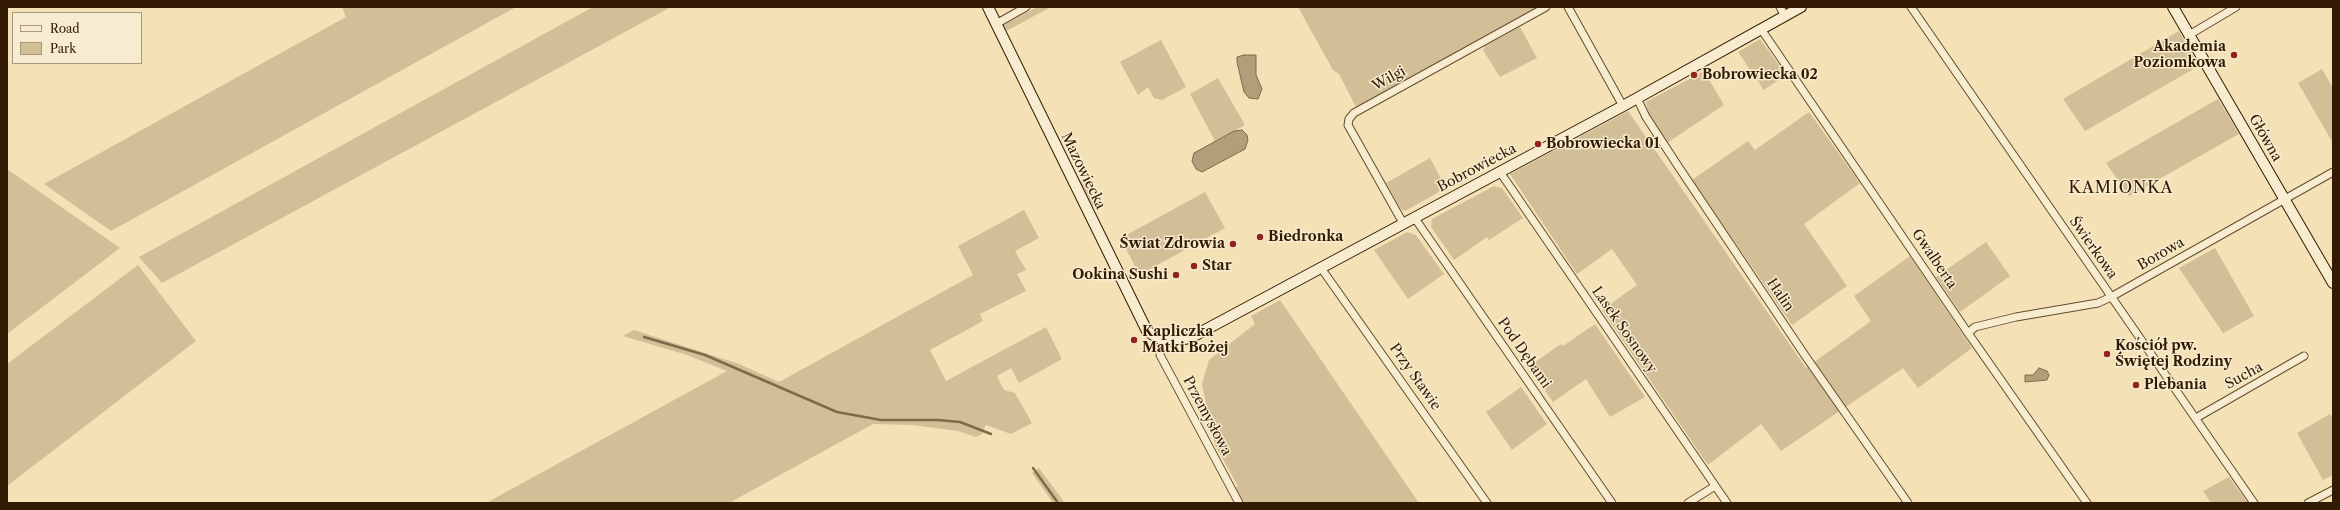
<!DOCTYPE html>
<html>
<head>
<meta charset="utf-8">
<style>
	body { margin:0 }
	#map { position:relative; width:2340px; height:510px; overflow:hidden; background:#f4e1b6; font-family:"Libre Caslon Text",serif }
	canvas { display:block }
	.frame { position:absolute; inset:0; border:8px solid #321b02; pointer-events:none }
	.legend { position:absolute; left:12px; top:12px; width:130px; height:52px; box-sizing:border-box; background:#f8ecd0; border:1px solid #a9987e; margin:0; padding:5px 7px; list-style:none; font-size:12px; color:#321b02 }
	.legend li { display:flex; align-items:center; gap:8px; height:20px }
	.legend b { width:20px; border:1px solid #a9987e }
</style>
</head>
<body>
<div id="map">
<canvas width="2340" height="510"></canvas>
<div class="frame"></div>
<ul class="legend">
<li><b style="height:5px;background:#f8ecd0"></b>Road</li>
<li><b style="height:11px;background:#d3bf97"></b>Park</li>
</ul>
</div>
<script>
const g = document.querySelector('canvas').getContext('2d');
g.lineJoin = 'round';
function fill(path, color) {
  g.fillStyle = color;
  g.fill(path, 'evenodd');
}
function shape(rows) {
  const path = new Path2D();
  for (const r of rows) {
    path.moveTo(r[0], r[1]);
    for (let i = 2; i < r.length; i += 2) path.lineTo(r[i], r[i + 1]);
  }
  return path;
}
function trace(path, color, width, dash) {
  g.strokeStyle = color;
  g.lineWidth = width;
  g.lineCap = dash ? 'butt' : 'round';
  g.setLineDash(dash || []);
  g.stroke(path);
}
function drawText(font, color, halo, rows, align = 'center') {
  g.font = font + ' "Libre Caslon Text",serif';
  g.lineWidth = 3;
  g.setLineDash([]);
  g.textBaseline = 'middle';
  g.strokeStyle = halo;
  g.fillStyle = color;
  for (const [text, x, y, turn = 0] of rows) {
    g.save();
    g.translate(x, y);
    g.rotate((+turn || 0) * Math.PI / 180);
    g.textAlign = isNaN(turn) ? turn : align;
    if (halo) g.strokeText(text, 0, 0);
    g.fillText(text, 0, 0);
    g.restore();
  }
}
fill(shape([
	[342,7,516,7,111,231,44,184,346,17],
	[593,7,671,7,162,283,139,257],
	[1037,7,1051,7,1006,31,1004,25],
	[1298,7,1542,7,1357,109,1339,74,1333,70],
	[1520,27,1537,58,1500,77,1483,50,1485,46],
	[2179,31,2199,66,2085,131,2063,99],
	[1760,39,1786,75,1764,90,1738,52],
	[1161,40,1186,87,1162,100,1154,98,1148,87,1138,95,1120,62],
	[2322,69,2333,88,2333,143,2298,83],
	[1704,71,1724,105,1667,143,1649,114,1646,102],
	[1218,78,1245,125,1215,141,1190,94],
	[2218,99,2239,134,2129,196,2106,163],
	[1628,111,1806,368,1871,321,1854,296,1910,256,1972,348,1918,388,1903,368,1781,451,1761,424,1708,465,1602,310,1637,285,1612,249,1577,274,1510,174],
	[1809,112,1860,183,1804,224,1847,286,1792,325,1692,180,1748,141,1755,150],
	[1430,158,1446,188,1405,211,1401,209,1386,183],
	[7,169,120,248,7,334],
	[1086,178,1099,204,1093,207,1080,181],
	[1494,186,1502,188,1523,218,1489,240,1487,237,1454,260,1431,227,1432,219],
	[1205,192,1225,228,1139,275,1121,238],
	[1024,210,1039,238,1015,251,1026,270,1017,274,1026,291,980,314,983,321,930,350,946,381,1046,327,1062,359,1019,383,1011,368,997,376,1004,390,1015,393,1032,423,1011,434,986,425,982,434,976,437,958,431,912,425,873,424,729,503,486,503,727,371,687,355,623,336,634,330,739,364,779,382,973,275,958,246],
	[1407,232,1416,235,1444,274,1408,299,1374,250],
	[1986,242,2010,276,1960,312,1936,277],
	[2215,248,2254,316,2223,333,2179,268],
	[138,265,196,341,7,486,7,364],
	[1280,300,1419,503,1242,503,1234,488,1238,486,1215,445,1202,384,1209,360,1255,324,1251,316],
	[1595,324,1645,397,1610,417,1586,379,1553,402,1528,367,1561,344,1563,346],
	[1521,387,1547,424,1512,450,1486,412],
	[2330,414,2333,419,2333,475,2323,480,2297,433],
	[1039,468,1065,503,1053,503,1032,473],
	[2229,477,2248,503,2211,503,2203,491]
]), '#d3bf97');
const water = shape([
	[1244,55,1256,55,1256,75,1262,89,1258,99,1249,98,1244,92,1237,62,1237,57,1244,55],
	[1242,130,1247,135,1248,140,1245,149,1202,172,1196,169,1192,161,1194,153,1234,131,1242,130],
	[2039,368,2047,371,2049,375,2047,380,2025,382,2025,375,2033,375,2039,368]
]);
fill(water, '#b29e79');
trace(water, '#7f6a49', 1);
trace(shape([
	[644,337,705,355,837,412,881,420,938,420,960,422,991,434],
	[1033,468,1058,503]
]), '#7f6a49', 2.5);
const street = shape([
	[1568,7,1623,106],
	[1780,7,1785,16],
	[1911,7,2254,503],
	[996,24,1026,7],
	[1761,29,1968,333,2087,503],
	[2189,35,2236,7],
	[1637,98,1646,117,1678,166,1804,354,1908,503],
	[1500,172,1727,503],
	[1414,217,1612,503],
	[1403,223,1348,125,1349,119,1354,113,1546,7],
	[1321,268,1487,503],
	[1968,333,1975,327,2016,317,2098,303,2111,297,2333,172],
	[1162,340,1160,355,1239,503],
	[2196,418,2304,356],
	[1688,503,1715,486],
	[2308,503,2333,490]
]);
const secondary = shape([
	[988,7,1147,331,1158,338,1171,341,1190,338,1623,106,1801,7],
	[2173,7,2333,283]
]);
trace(street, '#624c2f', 9);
trace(secondary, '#321b02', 12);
trace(street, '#f8ecd0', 7);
trace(secondary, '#f8ecd0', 10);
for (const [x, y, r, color] of [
	[2234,55,4,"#8f2418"],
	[1694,75,4,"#8f2418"],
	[1538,144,4,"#8f2418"],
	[1260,237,4,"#8f2418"],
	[1233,244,4,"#8f2418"],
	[1194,266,4,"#8f2418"],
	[1176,275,4,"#8f2418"],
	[1134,340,4,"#8f2418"],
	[2107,354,4,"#8f2418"],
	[2136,385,4,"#8f2418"]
]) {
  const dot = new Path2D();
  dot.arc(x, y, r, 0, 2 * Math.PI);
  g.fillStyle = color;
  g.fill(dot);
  trace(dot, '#f8ecd0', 1.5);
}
drawText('bold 14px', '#321b02', '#f8ecd0', [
	["Akademia",2226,47,"right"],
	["Poziomkowa",2226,63,"right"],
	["Bobrowiecka 02",1702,75],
	["Bobrowiecka 01",1546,144],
	["Biedronka",1268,237],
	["Świat Zdrowia",1225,244,"right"],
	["Star",1202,266],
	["Ookina Sushi",1168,275,"right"],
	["Kapliczka",1142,332],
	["Matki Bożej",1142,348],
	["Kościół pw.",2115,346],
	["Świętej Rodziny",2115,362],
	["Plebania",2144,385]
], 'left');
drawText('14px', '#321b02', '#f8ecd0', [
	["Wilgi",1389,79,-29],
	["Główna",2265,138,60],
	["Bobrowiecka",1477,168,-28],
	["Mazowiecka",1083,171,64],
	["Świerkowa",2093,248,55],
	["Borowa",2161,254,-30],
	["Gwalberta",1934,259,56],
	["Halin",1780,295,56],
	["Lasek Sosnowy",1624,330,55],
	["Pod Dębami",1524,353,55],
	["Sucha",2244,376,-29],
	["Przy Stawie",1415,377,55],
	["Przemysłowa",1207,416,62]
]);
g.letterSpacing = '1px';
drawText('16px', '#321b02', '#f8ecd0', [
	["KAMIONKA",2121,188]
]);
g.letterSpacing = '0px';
</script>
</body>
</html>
